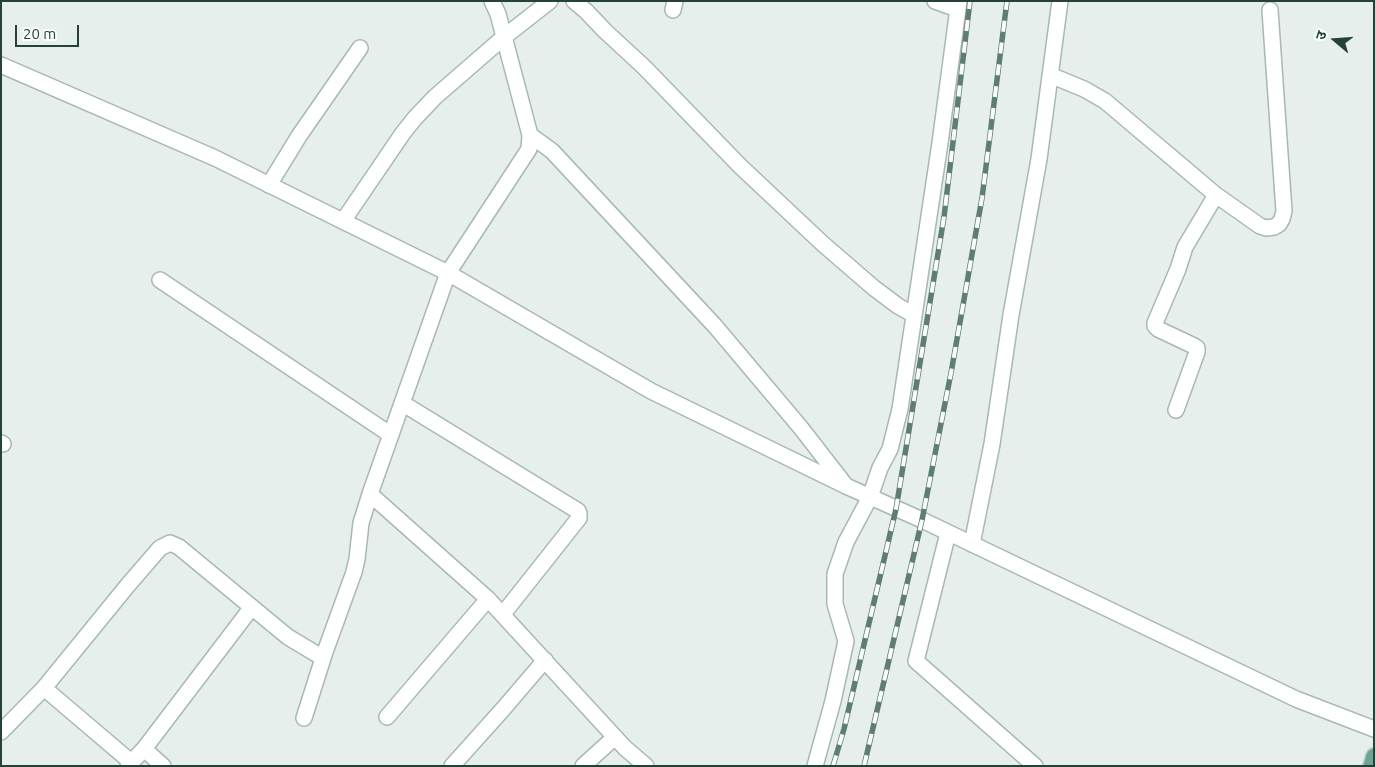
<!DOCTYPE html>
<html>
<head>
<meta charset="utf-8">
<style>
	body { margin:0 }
	#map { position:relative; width:1375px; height:767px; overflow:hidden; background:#e6efeb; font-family:Ubuntu,"Noto Sans Devanagari",sans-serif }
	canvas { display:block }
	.frame { position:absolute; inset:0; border:2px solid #24423a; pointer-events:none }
	.north { position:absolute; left:1310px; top:15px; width:50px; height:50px; -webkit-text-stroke:4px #f7fbf9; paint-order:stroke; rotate:288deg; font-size:14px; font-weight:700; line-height:20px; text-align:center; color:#24423a }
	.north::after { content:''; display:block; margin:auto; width:18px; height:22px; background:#24423a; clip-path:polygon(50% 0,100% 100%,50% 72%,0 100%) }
	.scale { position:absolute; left:15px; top:25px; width:64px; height:22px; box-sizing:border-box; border:2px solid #24423a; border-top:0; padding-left:6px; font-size:15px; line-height:18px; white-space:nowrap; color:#24423a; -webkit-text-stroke:4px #f7fbf9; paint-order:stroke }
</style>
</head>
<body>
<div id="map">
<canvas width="1375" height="767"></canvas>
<div class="frame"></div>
<div class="north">उ</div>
<div class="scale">20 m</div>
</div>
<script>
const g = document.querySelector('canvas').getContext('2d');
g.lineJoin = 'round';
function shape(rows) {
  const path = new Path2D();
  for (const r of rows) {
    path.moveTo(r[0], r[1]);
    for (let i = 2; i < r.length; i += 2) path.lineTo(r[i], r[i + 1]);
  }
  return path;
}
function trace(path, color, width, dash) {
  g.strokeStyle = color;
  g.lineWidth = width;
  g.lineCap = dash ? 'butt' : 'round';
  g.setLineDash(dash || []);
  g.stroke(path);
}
const minor = shape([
	[574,1,586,11,605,31,644,67,740,166,823,244,874,288,898,306,914,315],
	[935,1,957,9],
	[673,10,675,1],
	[1050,75,1084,89,1105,101,1216,195,1260,226,1266,228,1274,227,1279,224,1282,219,1284,211,1270,10],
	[530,135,552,151,715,326,801,428,846,486],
	[269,185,299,136,360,48],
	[343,221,403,133,415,118,435,97,504,37,550,1],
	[160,280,391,435],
	[402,403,578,511,579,513,579,518,503,614],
	[1176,410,1197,352,1197,348,1194,346,1158,329,1155,326,1155,323,1178,269,1185,247,1216,195],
	[1,443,3,444],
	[370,494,488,599,625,748,646,766],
	[948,533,916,661,1035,766],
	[972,544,992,444,1011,315,1039,159,1060,1],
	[44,688,131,762],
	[387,717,488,599],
	[304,718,325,652,354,572,357,559,361,523,370,494,448,273,529,149,530,135,498,14,492,1],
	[1,732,44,688,128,585,160,548,170,543,179,547,288,637,323,658],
	[144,749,163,766],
	[128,766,144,749,252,607],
	[452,766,504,708,545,660],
	[583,766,615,737],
	[815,766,833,701,846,641,835,604,835,574,846,542,870,497,880,468,890,449,900,409,940,143,959,1]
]);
const tertiary = shape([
	[1,65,215,158,448,273,651,391,846,486,922,520,1296,699,1374,729]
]);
const primary = shape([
	[1371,766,1374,756]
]);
trace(minor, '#a8b8b2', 18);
trace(tertiary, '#a8b8b2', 18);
trace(primary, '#c2cac8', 18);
trace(minor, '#fff', 15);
trace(tertiary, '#fff', 15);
trace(primary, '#6aa596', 15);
const rail = shape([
	[833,766,844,729,896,509,944,217,970,1],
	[864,766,922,520,951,373,982,198,1007,1]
]);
trace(rail, '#5f7d75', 5.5);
trace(rail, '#f7fbf9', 4, [11]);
</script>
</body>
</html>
